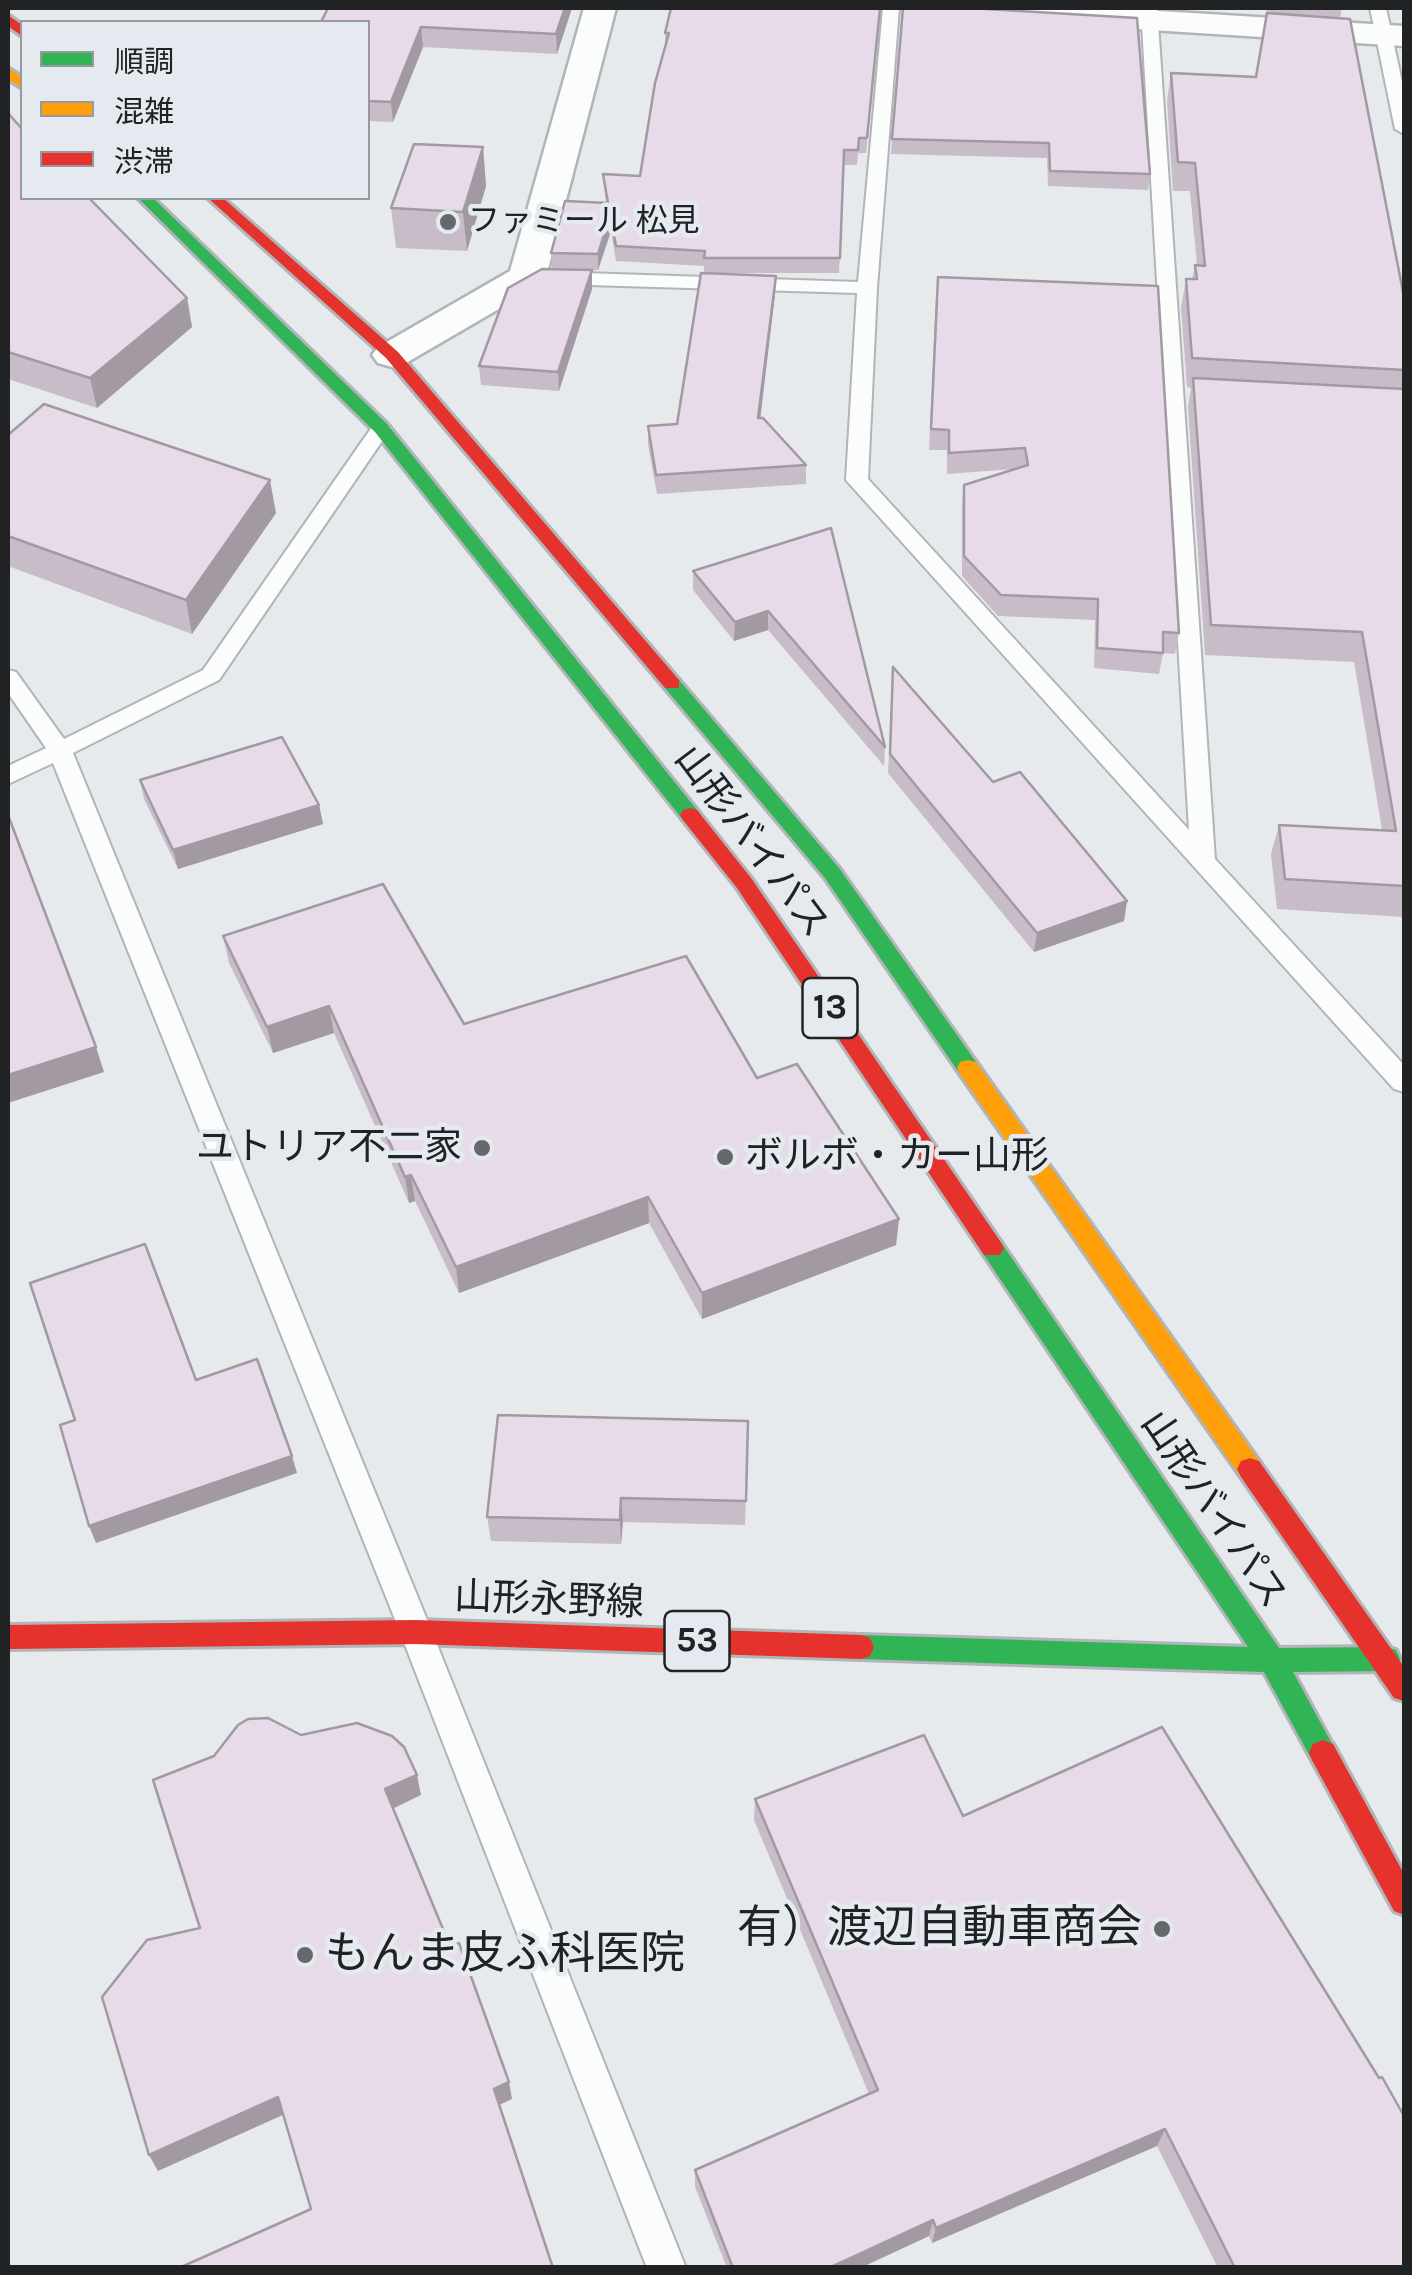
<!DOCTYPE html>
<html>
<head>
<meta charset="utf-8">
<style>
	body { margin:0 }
	#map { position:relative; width:1412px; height:2275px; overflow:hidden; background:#e7eaec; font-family:Karla,"Noto Sans JP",sans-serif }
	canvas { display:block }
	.frame { position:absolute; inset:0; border:10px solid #202224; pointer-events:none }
	.legend { position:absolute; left:20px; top:20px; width:350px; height:180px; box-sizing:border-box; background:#e4eaef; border:2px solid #969a9e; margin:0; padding:12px 18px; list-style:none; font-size:30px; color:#202224 }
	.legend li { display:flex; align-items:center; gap:20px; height:50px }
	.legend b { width:50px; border:2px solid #969a9e }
</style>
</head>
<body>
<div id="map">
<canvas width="1412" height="2275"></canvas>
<div class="frame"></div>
<ul class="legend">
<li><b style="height:12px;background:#30b455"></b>順調</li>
<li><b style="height:12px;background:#ff9f0a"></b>混雑</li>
<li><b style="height:12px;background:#e5322d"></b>渋滞</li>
</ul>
</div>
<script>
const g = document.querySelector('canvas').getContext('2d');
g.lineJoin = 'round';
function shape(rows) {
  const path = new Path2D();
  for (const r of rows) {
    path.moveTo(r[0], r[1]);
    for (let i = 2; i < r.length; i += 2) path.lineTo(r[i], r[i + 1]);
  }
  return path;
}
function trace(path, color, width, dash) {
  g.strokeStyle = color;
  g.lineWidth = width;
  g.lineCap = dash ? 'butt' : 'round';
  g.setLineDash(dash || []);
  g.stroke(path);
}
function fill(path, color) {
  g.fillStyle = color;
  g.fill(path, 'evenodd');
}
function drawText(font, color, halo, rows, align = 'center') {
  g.font = font + ' Karla,"Noto Sans JP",sans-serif';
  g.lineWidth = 9;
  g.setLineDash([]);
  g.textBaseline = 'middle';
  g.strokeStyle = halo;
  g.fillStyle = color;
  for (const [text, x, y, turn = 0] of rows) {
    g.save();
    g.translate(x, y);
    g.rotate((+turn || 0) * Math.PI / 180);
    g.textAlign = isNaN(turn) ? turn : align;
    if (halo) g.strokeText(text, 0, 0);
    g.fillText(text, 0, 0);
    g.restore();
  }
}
const lane = shape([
	[883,8,899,8,877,288,868,479,1189,830,1141,8,1157,8,1215,859,1404,1065,1404,1092,1394,1089,846,480,857,293,554,284,544,278,554,272,858,282,883,8],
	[1370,8,1386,8,1404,91,1404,134,1395,129,1370,8],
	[381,422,391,428,219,680,73,753,432,1632,686,2268,647,2268,400,1632,53,763,8,784,8,766,46,748,8,693,8,670,16,672,64,739,203,670,374,424,381,422]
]);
const street = shape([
	[584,8,616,8,546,277,540,285,406,363,392,367,378,363,372,355,378,347,510,271,584,8],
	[946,8,1110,8,1404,26,1404,46,962,18,950,15,946,8]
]);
const fast = shape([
	[138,198,153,198,387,424,697,810,700,815,697,820,683,820,375,432,138,198],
	[672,678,679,680,839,868,976,1062,979,1068,976,1074,960,1074,825,878,665,688,665,680,672,678],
	[992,1239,1000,1241,1279,1648,1387,1647,1396,1650,1400,1659,1396,1668,1387,1671,1293,1672,1337,1753,1333,1762,1323,1766,1313,1762,1264,1672,861,1659,852,1656,848,1647,852,1638,861,1635,1248,1647,984,1255,980,1248,984,1241,992,1239]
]);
const slow = shape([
	[8,68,22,77,22,88,8,79,8,68],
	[968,1060,976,1062,1259,1461,1263,1469,1259,1477,1250,1480,1241,1477,960,1074,957,1068,960,1062,968,1060]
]);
const jam = shape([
	[8,15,22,25,22,36,8,26,8,15],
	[208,198,223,198,398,352,679,680,679,688,665,688,386,358,208,198],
	[690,808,697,810,751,878,1000,1241,1004,1248,1000,1255,984,1255,737,888,683,820,680,815,683,810,690,808],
	[1250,1458,1259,1461,1404,1667,1404,1701,1394,1698,1241,1477,1237,1469,1241,1461,1250,1458],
	[416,1620,861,1635,870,1638,874,1647,870,1656,861,1659,416,1644,8,1649,8,1625,416,1620],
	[1323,1740,1333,1744,1404,1874,1404,1915,1394,1911,1313,1762,1309,1753,1313,1744,1323,1740]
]);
trace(lane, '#b2b5b7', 4);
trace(street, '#b2b5b7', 5);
trace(fast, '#b2b5b7', 6);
trace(slow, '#b2b5b7', 6);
trace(jam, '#b2b5b7', 6);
fill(lane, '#fbfcfc');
fill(street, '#fbfcfc');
fill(fast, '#30b455');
fill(slow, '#ff9f0a');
fill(jam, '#e5322d');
fill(shape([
	[328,8,572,8,557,54,423,47,393,122,368,121,368,22],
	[880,8,866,153,858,153,857,165,844,165,839,273,704,273,704,266,616,261,611,231,598,270,552,268,551,253,606,203,603,174,640,176,665,47,665,33],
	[903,8,1150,174,1148,190,1048,186,1047,158,891,154],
	[1254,8,1342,8,1340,18,1404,297,1404,917,1277,909,1271,854,1279,825,1382,830,1354,662,1205,655,1188,407,1191,388,1187,387,1181,308,1186,279,1192,279,1195,265,1197,265,1190,191,1173,191,1167,101,1171,73,1256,77,1267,8],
	[8,113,187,298,192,327,97,408,8,379],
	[483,147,486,186,467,251,396,248,391,208],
	[592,270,592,289,559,391,481,385,479,366],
	[775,294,760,418,806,465,806,484,657,494,648,445,648,426,677,424],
	[936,297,1179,633,1175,654,1163,653,1159,674,1094,668,1095,620,998,616,962,576,962,505,964,485,1014,469,947,474,947,450,929,450],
	[8,435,276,513,192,634,8,566],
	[831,528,885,747,884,766,768,630,734,641,693,590,693,571],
	[893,667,993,782,1127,901,1124,921,1034,952,888,773],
	[140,780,319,805,323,824,178,869,144,799],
	[223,936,464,1024,757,1078,899,1219,896,1245,702,1319,649,1223,459,1293,415,1201,409,1203,334,1033,273,1053,229,963],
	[748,1421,745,1525,623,1522,621,1544,491,1541,487,1517],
	[755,1799,963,1816,1404,2268,1218,2268,1157,2146,932,2243,929,2236,860,2268,727,2268,695,2187,695,2170,869,2094,754,1820]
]), '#c7bcc8');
fill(shape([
	[565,8,572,8,557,54,556,34],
	[421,27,423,47,393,122,391,102],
	[483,147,486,186,467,251,463,212],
	[610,215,611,231,598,270,598,254],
	[592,270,592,289,559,391,558,372],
	[776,276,775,294,758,437,758,418],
	[187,298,192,327,97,408,90,378],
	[270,480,276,513,192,634,186,600],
	[768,611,768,630,734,641,735,622],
	[319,805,323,824,178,869,173,850],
	[1127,901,1124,921,1034,952,1037,933],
	[329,1006,334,1033,273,1053,267,1027],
	[96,1047,104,1072,8,1103,8,1075],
	[411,1175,415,1201,409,1203,405,1177],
	[648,1197,649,1223,459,1293,456,1267],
	[899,1219,896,1245,702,1319,702,1293],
	[292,1456,297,1473,96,1543,89,1526],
	[621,1498,623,1522,621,1544,620,1520],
	[417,1775,421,1795,390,1810,385,1789],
	[509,2082,512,2099,497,2106,494,2089],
	[278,2097,285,2114,158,2171,149,2155],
	[1165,2129,1157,2146,932,2243,936,2228],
	[933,2220,929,2236,860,2268,829,2268]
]), '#a299a3');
const building = shape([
	[328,8,565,8,556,34,421,27,391,102,368,101,368,22,321,22,328,8],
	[671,8,880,8,867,138,859,138,858,150,844,150,840,258,704,258,705,251,616,246,610,215,598,254,551,253,565,201,608,203,603,174,640,176,655,83,669,33,665,33,671,8],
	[903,8,969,8,1137,18,1150,174,1050,171,1049,143,892,139,903,8],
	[1267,13,1350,19,1404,297,1404,370,1192,358,1186,279,1197,279,1195,265,1205,266,1195,163,1178,162,1171,73,1256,77,1267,13],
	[8,113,22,129,22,198,89,198,187,298,90,378,8,352,8,113],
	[414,144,483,147,463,212,391,208,414,144],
	[542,269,592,270,558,372,479,366,508,288,542,269],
	[701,273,776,276,758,418,763,418,806,465,656,475,648,426,677,424,701,273],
	[938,277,1158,286,1179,633,1163,632,1163,653,1097,648,1098,599,1001,595,964,556,964,485,1028,465,1025,448,949,453,949,430,931,429,938,277],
	[1193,378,1404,389,1404,886,1285,879,1279,825,1396,831,1362,632,1211,625,1193,378],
	[44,404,270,480,186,600,8,536,8,435,44,404],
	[831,528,885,747,768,611,735,622,693,571,831,528],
	[893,667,993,782,1020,772,1127,901,1037,933,890,754,893,667],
	[282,737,319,805,173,850,140,780,282,737],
	[8,815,96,1047,8,1075,8,815],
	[383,884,464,1024,686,956,757,1078,797,1064,899,1219,702,1293,648,1197,456,1267,411,1175,405,1177,329,1006,267,1027,223,936,383,884],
	[145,1244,196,1380,257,1359,292,1456,89,1526,60,1425,75,1420,30,1283,145,1244],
	[498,1415,748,1421,746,1501,621,1498,620,1520,487,1517,498,1415],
	[268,1718,301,1735,357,1723,392,1736,404,1747,417,1775,385,1789,450,1946,459,1943,509,2082,494,2089,553,2268,179,2268,311,2209,278,2097,149,2155,102,1997,147,1940,200,1928,153,1780,214,1756,238,1725,248,1719,268,1718],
	[1162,1727,1379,2078,1382,2077,1404,2116,1404,2268,1235,2268,1165,2129,936,2228,933,2220,829,2268,733,2268,695,2170,878,2090,755,1799,924,1735,963,1816,1162,1727]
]);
fill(building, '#e7dbe9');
trace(building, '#a299a3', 2.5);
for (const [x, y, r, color] of [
	[448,222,10,"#66686a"],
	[482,1148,10,"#66686a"],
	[725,1157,10,"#66686a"],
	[1162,1929,10,"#66686a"],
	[305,1955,10,"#66686a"]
]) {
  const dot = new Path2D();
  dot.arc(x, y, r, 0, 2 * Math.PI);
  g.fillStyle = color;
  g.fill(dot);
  trace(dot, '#e4eaef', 4);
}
drawText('32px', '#202224', '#e4eaef', [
	["ファミール 松見",468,222]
], 'left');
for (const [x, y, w] of [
	[830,1008,55],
	[697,1641,65]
]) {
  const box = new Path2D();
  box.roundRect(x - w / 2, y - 30, w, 60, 8);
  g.fillStyle = '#e4eaef';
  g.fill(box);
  trace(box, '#202224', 2.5);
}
drawText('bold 35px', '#202224', null, [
	["13",830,1008],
	["53",697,1641]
]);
drawText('38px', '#202224', '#e4eaef', [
	["山形バイパス",751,842,53],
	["山形バイパス",1213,1510,56],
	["山形永野線",549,1601,2]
]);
drawText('38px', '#202224', '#e4eaef', [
	["ユトリア不二家",462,1148],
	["ボルボ・カー山形",745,1157,"left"]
], 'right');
drawText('45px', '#202224', '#e4eaef', [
	["有）渡辺自動車商会",1142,1929],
	["もんま皮ふ科医院",325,1955,"left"]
], 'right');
</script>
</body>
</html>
